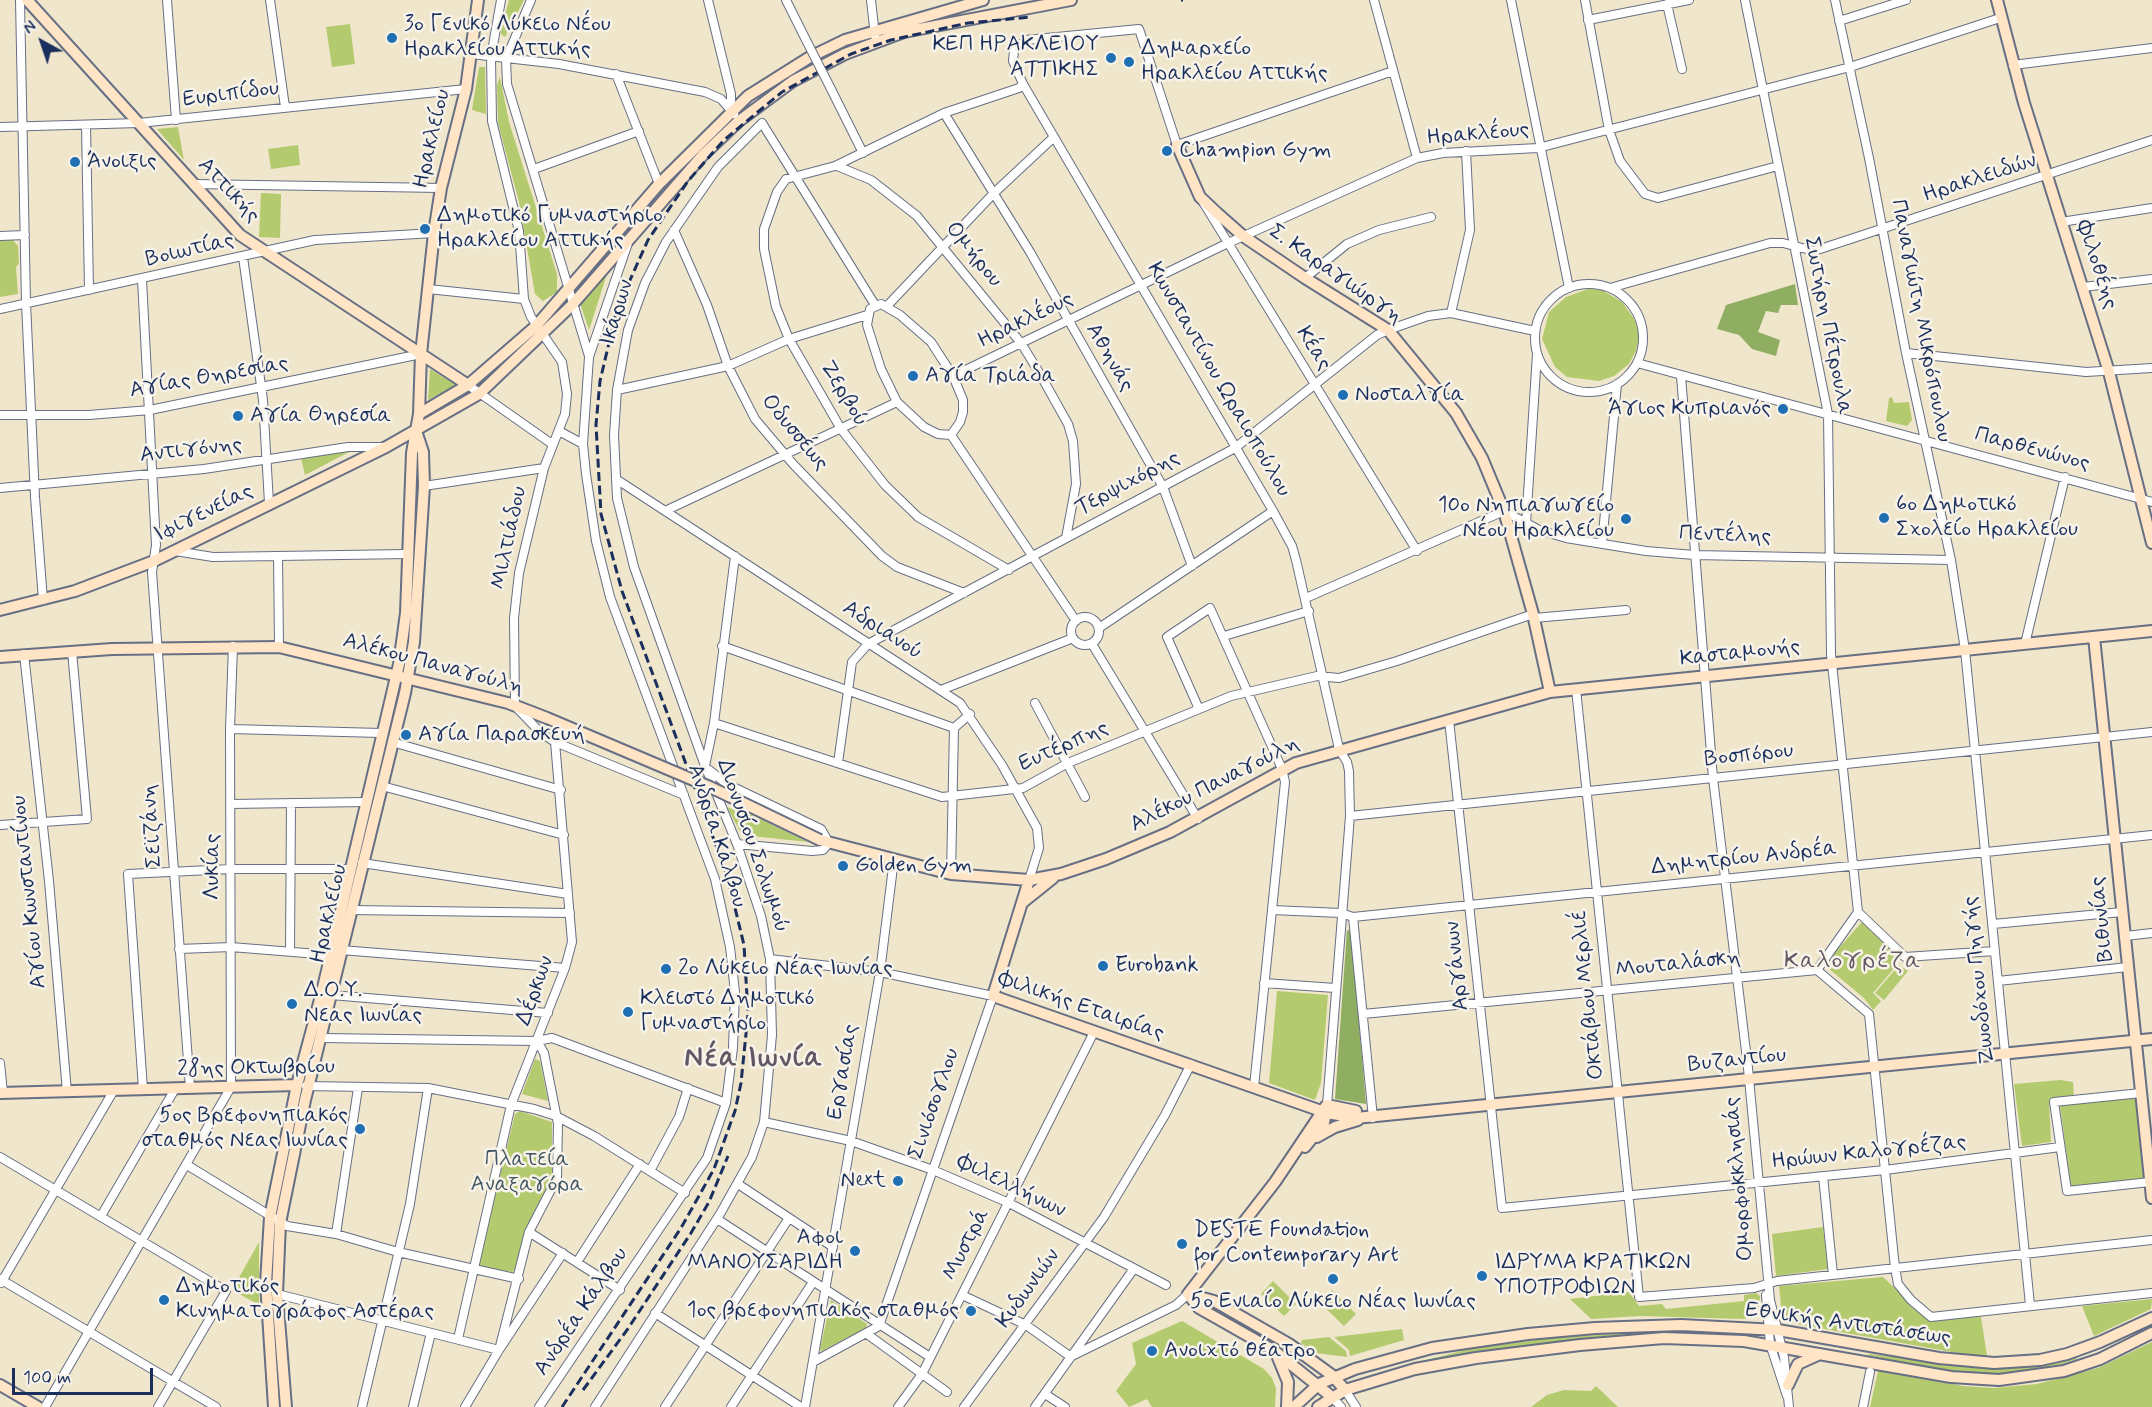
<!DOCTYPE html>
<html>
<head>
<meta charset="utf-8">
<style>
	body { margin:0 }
	#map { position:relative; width:2152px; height:1407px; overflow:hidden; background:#f0e6cc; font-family:Mynerve,sans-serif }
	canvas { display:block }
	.north { position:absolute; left:12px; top:12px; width:60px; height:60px; -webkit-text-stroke:4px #f7f3e8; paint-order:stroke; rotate:320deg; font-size:16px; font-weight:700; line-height:24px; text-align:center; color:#1b2f5e }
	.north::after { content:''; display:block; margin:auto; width:21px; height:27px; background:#1b2f5e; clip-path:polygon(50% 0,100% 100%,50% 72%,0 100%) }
	.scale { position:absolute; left:12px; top:1368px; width:141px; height:27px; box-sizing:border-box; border:3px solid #1b2f5e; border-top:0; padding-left:8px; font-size:18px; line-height:21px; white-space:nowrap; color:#1b2f5e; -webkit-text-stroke:4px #f7f3e8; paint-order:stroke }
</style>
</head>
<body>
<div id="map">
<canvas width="2152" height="1407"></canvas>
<div class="north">N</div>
<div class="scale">100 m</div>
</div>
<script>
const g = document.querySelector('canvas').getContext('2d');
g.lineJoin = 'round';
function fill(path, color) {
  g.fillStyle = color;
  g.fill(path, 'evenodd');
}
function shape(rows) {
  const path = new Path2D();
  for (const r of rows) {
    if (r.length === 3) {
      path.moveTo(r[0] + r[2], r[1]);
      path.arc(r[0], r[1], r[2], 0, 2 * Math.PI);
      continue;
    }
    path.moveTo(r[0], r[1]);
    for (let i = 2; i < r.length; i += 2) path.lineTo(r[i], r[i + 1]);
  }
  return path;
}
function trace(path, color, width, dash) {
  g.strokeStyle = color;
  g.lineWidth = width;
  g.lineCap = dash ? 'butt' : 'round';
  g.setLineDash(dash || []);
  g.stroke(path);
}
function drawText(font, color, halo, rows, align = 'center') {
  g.font = font + ' Mynerve,sans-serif';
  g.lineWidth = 5;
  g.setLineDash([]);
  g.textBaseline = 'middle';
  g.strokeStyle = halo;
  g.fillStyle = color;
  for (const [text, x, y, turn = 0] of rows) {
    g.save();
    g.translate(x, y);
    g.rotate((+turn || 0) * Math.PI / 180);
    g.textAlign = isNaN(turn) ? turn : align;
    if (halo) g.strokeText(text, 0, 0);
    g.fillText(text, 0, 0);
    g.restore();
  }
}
fill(shape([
	[509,0,524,0,505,37,501,34,501,30],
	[350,24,355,64,332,67,326,27],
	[479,67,485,67,486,114,472,110],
	[500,77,509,122,557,274,557,292,543,301,535,294,519,202,498,123,497,85],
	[178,127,184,160,157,129],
	[298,145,300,165,271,169,268,149],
	[261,193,281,194,280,238,259,237],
	[12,239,18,246,19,263,16,267,18,294,0,297,0,240],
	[607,274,589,330,580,303],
	[1588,289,1602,290,1622,302,1633,317,1640,333,1636,351,1629,364,1614,376,1599,381,1567,377,1555,367,1542,339,1549,312,1566,297],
	[430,369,456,385,428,400],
	[1892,397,1894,403,1909,402,1912,420,1907,426,1886,421,1889,398],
	[351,451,305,475,301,458],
	[727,807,741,812,742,810,808,842,742,835],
	[1862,922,1896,954,1897,958,1897,965,1873,993,1881,1001,1873,1010,1864,998,1828,968,1828,960],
	[1899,965,1908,971,1884,1000,1875,993],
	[1277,991,1328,995,1321,1083,1315,1100,1269,1083],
	[535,1059,540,1061,548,1101,522,1094],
	[2060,1080,2073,1082,2074,1097,2049,1100,2051,1142,2022,1146,2014,1084],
	[2135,1097,2144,1178,2071,1186,2060,1105],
	[520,1111,552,1122,552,1180,517,1268,512,1272,478,1266,515,1114],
	[1823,1227,1828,1269,1776,1276,1772,1234],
	[259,1242,259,1305,232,1290],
	[1883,1277,1927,1318,1981,1317,1987,1356,1963,1354,1796,1324,1782,1315,1779,1286],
	[1273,1281,1296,1304,1284,1316,1261,1294],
	[1332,1290,1356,1314,1344,1326,1320,1303],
	[1629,1292,1639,1306,1662,1304,1666,1309,1744,1301,1744,1295,1756,1293,1760,1296,1759,1308,1753,1316,1744,1319,1640,1316,1591,1319,1570,1299],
	[2152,1299,2151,1309,2094,1336,2082,1306],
	[831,1300,867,1324,866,1328,822,1351,820,1350],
	[1182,1321,1264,1369,1272,1378,1276,1388,1275,1407,1152,1407,1147,1399,1129,1407,1116,1391,1136,1364,1132,1343],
	[1402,1329,1404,1340,1350,1356,1349,1350,1334,1337],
	[1673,1331,1673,1334,1426,1362,1395,1368,1469,1349,1559,1337],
	[1329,1337,1346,1351,1347,1357,1316,1353,1301,1343,1302,1340],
	[2152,1342,2152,1407,1870,1407,1878,1371,1963,1386,1994,1388,2037,1384,2098,1368],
	[1870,1354,1992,1368,2076,1356,2077,1359,2045,1370,1993,1374,1959,1373,1866,1355],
	[1596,1386,1618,1407,1531,1407,1547,1395,1564,1390,1591,1391]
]), '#b4ca6e');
fill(shape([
	[1795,284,1798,305,1781,305,1778,313,1766,311,1758,332,1780,340,1776,356,1752,349,1739,335,1717,329,1726,305],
	[1347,930,1351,931,1366,1104,1335,1099]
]), '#8fae61');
const street = shape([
	[20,0,26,303,35,497,43,600],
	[167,0,176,120],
	[270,0,285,107],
	[501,0,491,57,492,121,519,231,524,299,531,317,562,362,567,394,565,414,544,468,519,573,514,618,515,706,541,733,555,742,684,795],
	[531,0,506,59,507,84,589,356],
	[708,0,731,94,731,109],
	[786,0,806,40],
	[871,0,875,36],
	[1374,0,1417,158],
	[1511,0,1569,288],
	[1585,0,1609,130,1620,161,1645,194,1658,198,1778,166],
	[1745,0,1828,414,1831,654,1858,912],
	[1835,0,1869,158,1906,353,1951,560,1965,650,2030,1305],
	[1667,4,1682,69],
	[1588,20,1689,0],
	[1839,21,1906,0],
	[471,54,559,64,705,92,721,99,734,114],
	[2013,65,2152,48],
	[616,74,659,184],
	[830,87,863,153],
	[944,113,1030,252,1163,487,1192,566],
	[86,125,89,290],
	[0,127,139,123,466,89],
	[837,166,871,180,917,216,1021,343,1040,374,1068,424,1073,441,1076,484,1066,538],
	[534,169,639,131],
	[194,184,441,188],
	[1203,202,1417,551],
	[2061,222,2152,208],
	[674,230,707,305,728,366,755,419,793,464,882,556,897,567,964,593],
	[0,236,25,235],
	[243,257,263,400,269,503],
	[1305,278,1347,244,1379,230,1431,217],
	[142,280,156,545,152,572,190,1088],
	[1589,338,54],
	[2083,287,2152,279],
	[1610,288,1770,243,1783,243,1814,251,2152,140],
	[428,289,524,299],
	[881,304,900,315,931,342,953,376,963,400,963,412,960,422,951,435,938,434,924,427,897,402,881,369,867,325,870,309,881,304],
	[887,306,994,193,1054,137],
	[0,309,315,240,434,233],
	[1451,313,1470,230,1466,151],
	[1906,353,2086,372,2152,368],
	[1637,363,2152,502],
	[953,376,1226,244,1417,158,1443,153,1538,148,1850,67,2000,18],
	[1681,376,1713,778,1748,1068,1770,1300,1784,1357,1789,1407],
	[468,385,552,444],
	[617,390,728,366,789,339,867,315],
	[0,415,89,415,150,410,421,354],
	[559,431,583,444],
	[951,435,1076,621],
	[616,479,960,703,1002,765,1037,828,1039,848,1029,880],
	[424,486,544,468],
	[0,488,204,469,348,447,383,447],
	[667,510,897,402],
	[1526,524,1537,354],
	[1602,544,1617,384],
	[175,551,213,557,407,554],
	[278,556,279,647],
	[1009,570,918,517,885,485,841,429,789,339,776,307,764,249,764,229,777,192,786,179,835,166,944,113,1019,88,1023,84],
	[1306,598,1504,511,1539,530,1566,538,1646,551,1694,555,1951,560],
	[1085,631,14],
	[1534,618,1626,610],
	[1099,628,1273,511],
	[1224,636,1309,611],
	[1092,644,1198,819],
	[2025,644,2065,477],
	[722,646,954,728],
	[24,654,49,881,67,1092],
	[1576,689,1639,1297,1754,1288,1777,1281,2152,1240],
	[941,690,1073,638],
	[1035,703,1085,797],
	[1199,709,1167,637,1210,608,1282,769,1285,782,1254,1087],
	[1449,720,1502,1208,1885,1170,2060,1147],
	[714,723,942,797,1023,788,1068,763,1231,696,1317,676,1339,678,1397,661,1533,614],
	[954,728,970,714],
	[230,729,381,733],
	[392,742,561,790],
	[838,763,852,662,868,644,1235,448,1377,335,1388,330,1428,316,1451,313,1535,331],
	[705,766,714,723,735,556],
	[709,770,727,784,821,829,829,843,823,850,812,851,737,844],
	[382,786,564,835],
	[230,804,366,802],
	[1350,816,2152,732],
	[0,825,87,819,72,651],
	[362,863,568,894],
	[951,874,954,728],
	[351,910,570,913],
	[1272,910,1341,913,1353,917,2152,835],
	[1858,912,1905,957,1995,951],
	[1353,917,1373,1118],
	[1993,924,2122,912],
	[2125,936,2152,933],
	[179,949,231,947,330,955],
	[341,950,565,968],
	[290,951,291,803],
	[770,959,880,972,993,996,879,1326,813,1362],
	[1817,970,1869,1014,1895,1268,1898,1284,1911,1300,1931,1317,2152,1293],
	[1817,970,1858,912],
	[1998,981,2128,967],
	[1264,983,1335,988],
	[331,995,548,1013],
	[1363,1014,1817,970],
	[322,1038,537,1041,552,1038,726,1103],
	[0,1063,3,1093],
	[306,1086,428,1088,534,1109,556,1116,594,1136,685,1193],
	[143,1089,128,874,231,869,350,869],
	[2141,1093,2054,1102,2067,1191,2150,1182],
	[1327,1105,1350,816,1349,771,1347,762,1339,749,1296,560,1292,546,1273,511,1023,84,1013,61,1014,50,1026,40,1139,29,1177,145,1393,71],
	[764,1122,851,1141,933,1170,1009,1203,1166,1285],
	[0,1157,226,1291,158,1407],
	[187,1165,287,1226,336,1234,398,1252,519,1279],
	[650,1171,679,1117,688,1088],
	[1823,1176,1833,1275],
	[738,1184,833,1247],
	[101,1216,175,1089],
	[717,1219,930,1357],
	[529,1232,620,1290],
	[336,1234,358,1088],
	[577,1262,640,1164],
	[0,1279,216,1407],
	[1,1283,114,1090],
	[277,1294,499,1350,529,1232,557,1178,558,1124,544,1053,537,1041],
	[962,1295,1026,1325,1071,1357],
	[1766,1295,1770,1344,1787,1396],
	[655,1313,801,1407],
	[867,1334,947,1392],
	[458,1339,511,1105,565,968,572,942,555,742],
	[1072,1356,1176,1305,1188,1294],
	[1345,1390,1356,1407],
	[1045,1394,1065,1407],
	[1332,1397,1341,1407],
	[45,1407,231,1087,230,729,233,646],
	[362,1407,410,1204,428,1088],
	[413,1407,431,1333],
	[465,1407,499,1350,563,1253],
	[539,1407,707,1158,726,1103,733,1048,735,992,730,947,715,879,610,597,596,541,586,474,583,444,589,357,628,243],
	[595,1407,720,1214,752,1157,764,1122,772,1035,770,959,761,916,737,844,705,766,634,567,617,498,614,435,617,390,628,330,645,283,666,242,718,167,762,123,875,305],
	[665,1407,789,1218],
	[731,1407,813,1282],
	[805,1407,880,972,894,859],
	[898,1407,922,1374,1094,1032],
	[964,1407,1104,1217,1165,1115,1191,1064],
	[1035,1407,1133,1270],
	[1863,1407,1870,1372]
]);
const secondary = shape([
	[27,0,240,235,468,385],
	[1997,0,2024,103,2109,372,2152,543],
	[1177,145,1200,197,1217,213,1243,236,1305,278,1388,330,1456,413,1482,458,1504,511,1533,614,1550,692],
	[419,414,468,385,536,326,659,184,748,96,810,57,845,40,983,0],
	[0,610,75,591,154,561,386,447,479,394,572,305,702,156,739,121,793,81,845,54,904,32,1071,0],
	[2094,637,2152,1198],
	[0,657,112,649,279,647,508,703,547,718],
	[820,840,951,874,1029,880,1061,874,1106,859,1170,832,1296,763,1550,692,2152,631],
	[1029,880,993,996,1327,1113,1356,1118,2152,1039],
	[1023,902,1053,878],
	[0,1093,297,1085],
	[1327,1105,1356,1111],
	[1317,1137,1335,1127,1358,1120],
	[1305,1147,1324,1123,1327,1106],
	[1188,1294,1275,1182,1326,1106],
	[1188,1294,1214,1301,1289,1344,1333,1376,1345,1390],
	[1188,1294,1199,1308,1273,1350,1332,1397],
	[1277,1355,1288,1382,1287,1407],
	[0,1385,38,1407],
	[1788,1385,1798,1364,1820,1354],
	[274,1407,266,1283,270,1217,297,1085,322,992,399,664,406,613,412,453,419,414,421,354,434,233,441,188,466,89,478,0],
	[286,1407,277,1294,280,1223,305,1100,405,693,414,642,424,486,423,452,417,434],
	[1294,1407,1319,1384,1355,1369,1432,1348,1528,1334,1595,1328,1681,1325,1778,1330,1939,1358,1994,1363,2040,1360,2067,1354,2100,1342,2152,1318],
	[1318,1407,1345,1390,1415,1369,1476,1358,1580,1345,1664,1338,1744,1341,1951,1377,1999,1380,2064,1371,2100,1359,2152,1333]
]);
trace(street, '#666f84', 10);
trace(secondary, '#666f84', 14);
trace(street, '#fff', 8);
trace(secondary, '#ffe4c6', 10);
trace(shape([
	[1181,0,1183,0],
	[583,1390,627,1330,691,1233,709,1202,728,1156],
	[562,1407,681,1228,714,1169,735,1111,741,1083,748,1014,744,945,727,875,622,591,601,514,596,425,600,381,617,309,648,240,688,181,724,140,782,92,851,54,891,40,968,23,1031,17]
]), '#1b2f5e', 3, [9, 4.5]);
const streetBridge = shape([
	[806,40,830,87]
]);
const secondaryBridge = shape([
	[547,718,710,787,820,840]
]);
trace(streetBridge, '#666f84', 10, []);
trace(secondaryBridge, '#666f84', 14, []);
trace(streetBridge, '#fff', 8);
trace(secondaryBridge, '#ffe4c6', 10);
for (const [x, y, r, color] of [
	[392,38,6,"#1f6fb2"],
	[1111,58,6,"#1f6fb2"],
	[1129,62,6,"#1f6fb2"],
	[1167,151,6,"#1f6fb2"],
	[75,162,6,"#1f6fb2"],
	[425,229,6,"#1f6fb2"],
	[913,376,6,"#1f6fb2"],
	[1343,395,6,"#1f6fb2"],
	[1783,409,6,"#1f6fb2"],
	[238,416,6,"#1f6fb2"],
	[1884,518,6,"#1f6fb2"],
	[1626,519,6,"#1f6fb2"],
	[406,735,6,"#1f6fb2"],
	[843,866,6,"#1f6fb2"],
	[1103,966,6,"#1f6fb2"],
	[666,969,6,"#1f6fb2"],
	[292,1004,6,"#1f6fb2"],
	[628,1012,6,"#1f6fb2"],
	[360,1129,6,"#1f6fb2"],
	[898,1181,6,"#1f6fb2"],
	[1182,1244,6,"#1f6fb2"],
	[855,1251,6,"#1f6fb2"],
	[1482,1276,6,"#1f6fb2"],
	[1333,1279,6,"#1f6fb2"],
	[164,1300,6,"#1f6fb2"],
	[971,1311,6,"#1f6fb2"],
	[1152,1351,6,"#1f6fb2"]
]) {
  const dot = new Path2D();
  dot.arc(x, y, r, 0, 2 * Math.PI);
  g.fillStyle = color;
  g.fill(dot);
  trace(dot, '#f7f3e8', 2);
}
drawText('22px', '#1b2f5e', '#f7f3e8', [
	["3ο Γενικό Λύκειο Νέου",404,25],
	["Ηρακλείου Αττικής",404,50],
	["ΚΕΠ ΗΡΑΚΛΕΙΟΥ",1099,45,"right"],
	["ΑΤΤΙΚΗΣ",1099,70,"right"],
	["Δημαρχείο",1141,49],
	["Ηρακλείου Αττικής",1141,74],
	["Champion Gym",1179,151],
	["Άνοιξις",87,162],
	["Δημοτικό Γυμναστήριο",437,216],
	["Ηρακλείου Αττικής",437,241],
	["Αγία Τριάδα",925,376],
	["Νοσταλγία",1355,395],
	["Άγιος Κυπριανός",1771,409,"right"],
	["Αγία Θηρεσία",250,416],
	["6ο Δημοτικό",1896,505],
	["Σχολείο Ηρακλείου",1896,530],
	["10ο Νηπιαγωγείο",1614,506,"right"],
	["Νέου Ηρακλείου",1614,531,"right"],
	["Αγία Παρασκευή",418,735],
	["Golden Gym",855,866],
	["Eurobank",1115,966],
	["2ο Λύκειο Νέας Ιωνίας",678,969],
	["Δ.Ο.Υ.",304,991],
	["Νεας Ιωνίας",304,1016],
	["Κλειστό Δημοτικό",640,999],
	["Γυμναστήριο",640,1024],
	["5ος Βρεφονηπιακός",348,1116,"right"],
	["σταθμός Νεας Ιωνίας",348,1141,"right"],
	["Next",886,1181,"right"],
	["DESTE Foundation",1194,1231],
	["for Contemporary Art",1194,1256],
	["Αφοι",843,1238,"right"],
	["ΜΑΝΟΥΣΑΡΙΔΗ",843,1263,"right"],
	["ΙΔΡΥΜΑ ΚΡΑΤΙΚΩΝ",1494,1263],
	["ΥΠΟΤΡΟΦΙΩΝ",1494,1288],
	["Δημοτικός",176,1287],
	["Κινηματογράφος Αστέρας",176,1312],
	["5ο Ενιαίο Λύκειο Νέας Ιωνίας",1333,1302,"center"],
	["1ος βρεφονηπιακός σταθμός",959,1311,"right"],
	["Ανοιχτό θέατρο",1164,1351]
], 'left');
drawText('22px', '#1b2f5e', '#f7f3e8', [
	["Ευριπίδου",231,95,-7],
	["Ηρακλέους",1478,135,-5],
	["Ηρακλείου",433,139,-77],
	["Ηρακλειδών",1980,179,-18],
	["Αττικής",228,191,47],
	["Βοιωτίας",190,251,-13],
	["Ομήρου",973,255,51],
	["Φιλοθέης",2096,265,72],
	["Σ. Καραγιώργη",1335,275,35],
	["Ικάρων",618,313,-73],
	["Ηρακλέους",1026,321,-26],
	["Παναγιώτη Μικρόπουλου",1920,321,79],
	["Σωτήρη Πέτρουλα",1827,326,79],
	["Κέας",1313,349,58],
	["Αθηνάς",1109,358,60],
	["Αγίας Θηρεσίας",209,378,-10],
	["Κωνσταντίνου Ωραιοπούλου",1218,380,60],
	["Ζερβού",843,394,59],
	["Οδυσσέως",794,433,50],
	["Παρθενώνος",2032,450,15],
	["Αντιγόνης",191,451,-6],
	["Τερψιχόρης",1128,484,-28],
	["Ιφιγενείας",204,514,-26],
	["Πεντέλης",1725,536,2],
	["Μιλτιάδου",510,538,-78],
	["Αδριανού",882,631,33],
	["Κασταμονής",1740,654,-6],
	["Αλέκου Παναγούλη",433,665,15],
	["Ευτέρπης",1064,747,-24],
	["Βοσπόρου",1749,756,-6],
	["Αλέκου Παναγούλη",1215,785,-27],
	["Σεϊζάνη",153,826,-94],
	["Ανδρέα Κάλβου",716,836,72],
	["Διονυσίου Σολωμού",752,846,71],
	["Δημητρίου Ανδρέα",1744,859,-6],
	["Λυκίας",213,867,-90],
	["Αγίου Κωνσταντίνου",30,892,-96],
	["Ηρακλείου",330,914,-77],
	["Βιθυνίας",2103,919,-96],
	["Μουταλάσκη",1678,965,-6],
	["Αργάνων",1458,966,-96],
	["Ζωοδόχου Πηγής",1980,980,-96],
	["Δέρκων",536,991,-70],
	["Οκτάβιου Μερλιέ",1589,995,-96],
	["Φιλικής Εταιρίας",1081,1007,19],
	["Βυζαντίου",1737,1061,-6],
	["28ης Οκτωβρίου",256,1069,-1],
	["Εργασίας",844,1072,-80],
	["Σινιόσογλου",935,1104,-71],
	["Ηρώων Καλογρέζας",1869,1153,-6],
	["Ομορφοκκλησιάς",1740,1179,-95],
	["Φιλελλήνων",1011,1187,26],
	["Μυστρά",967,1245,-63],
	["Κυδωνιών",1029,1289,-54],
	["Ανδρέα Κάλβου",582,1312,-56],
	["Εθνικής Αντιστάσεως",1848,1325,8]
]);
drawText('22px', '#415662', '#f7f3e8', [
	["Πλατεία",527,1160],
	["Αναξαγόρα",527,1185]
]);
g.letterSpacing = '1.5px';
drawText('24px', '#625765', '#f7f3e8', [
	["Καλογρέζα",1853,962]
]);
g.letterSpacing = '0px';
g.letterSpacing = '1.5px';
drawText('bold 28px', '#625765', '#f7f3e8', [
	["Νέα Ιωνία",754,1060]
]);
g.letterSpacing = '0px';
</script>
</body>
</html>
